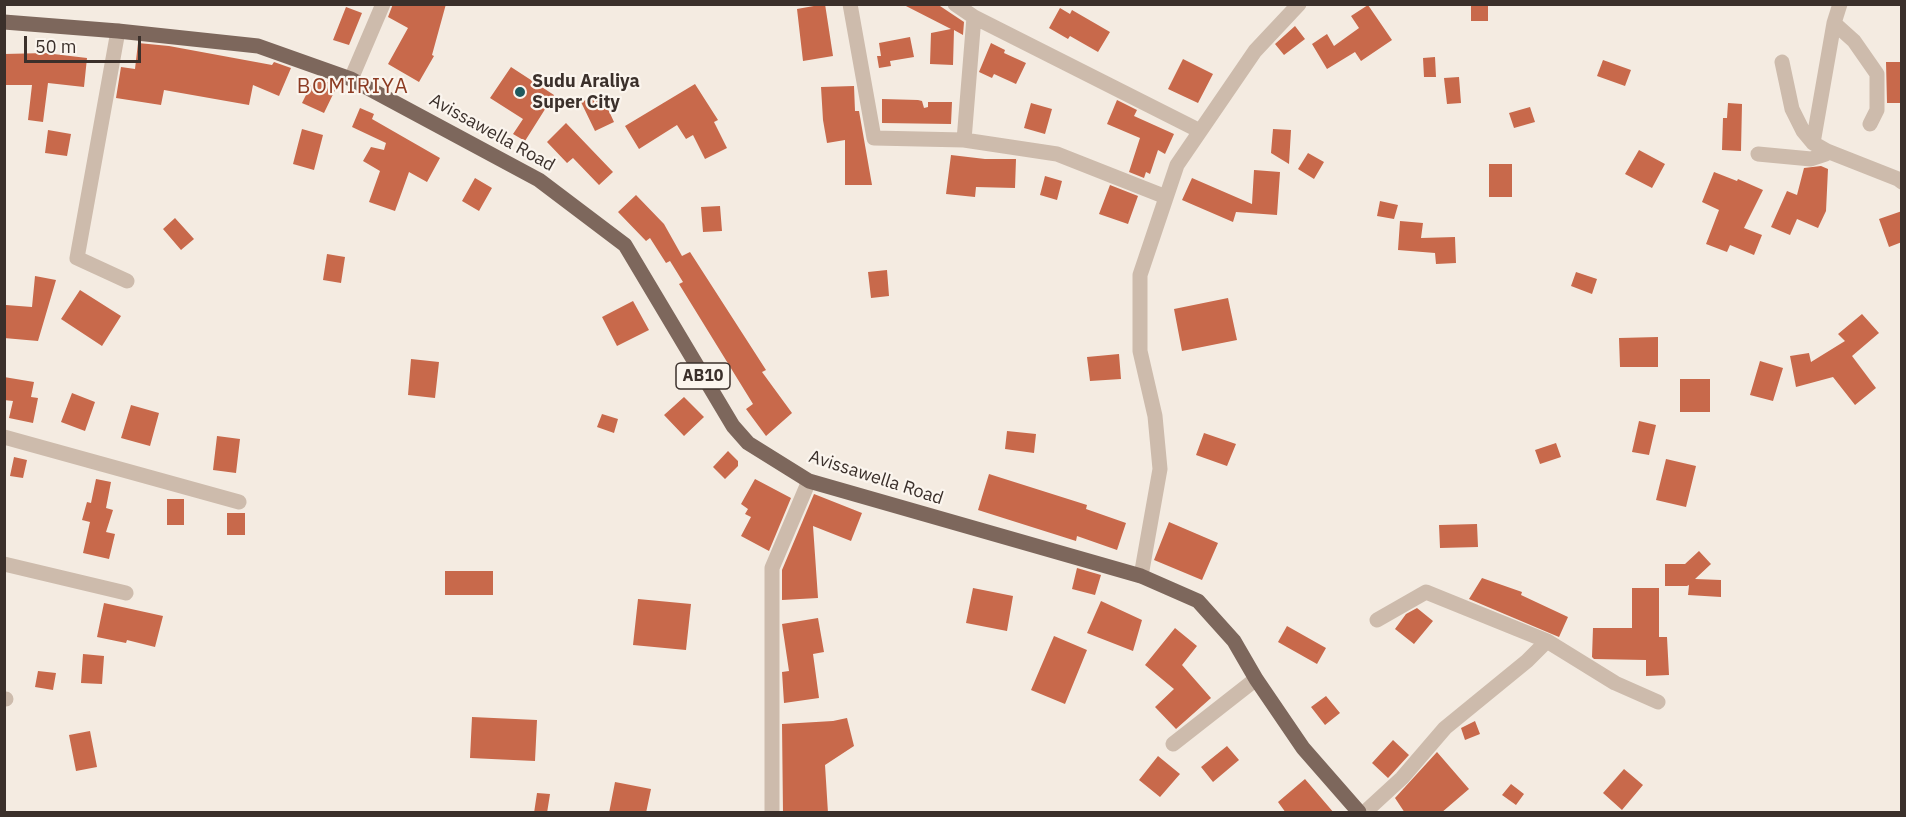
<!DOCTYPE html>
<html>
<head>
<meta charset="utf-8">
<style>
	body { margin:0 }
	#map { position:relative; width:1906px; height:817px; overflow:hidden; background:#f4ebe1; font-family:"IBM Plex Sans",sans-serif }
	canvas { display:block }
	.frame { position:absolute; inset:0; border:6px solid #3b302b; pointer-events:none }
	.scale { position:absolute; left:24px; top:36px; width:117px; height:27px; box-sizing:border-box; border:3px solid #3b302b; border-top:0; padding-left:8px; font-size:18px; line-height:21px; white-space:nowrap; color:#3b302b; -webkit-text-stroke:4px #fbf5ee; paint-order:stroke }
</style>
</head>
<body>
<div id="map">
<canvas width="1906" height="817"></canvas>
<div class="frame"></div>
<div class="scale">50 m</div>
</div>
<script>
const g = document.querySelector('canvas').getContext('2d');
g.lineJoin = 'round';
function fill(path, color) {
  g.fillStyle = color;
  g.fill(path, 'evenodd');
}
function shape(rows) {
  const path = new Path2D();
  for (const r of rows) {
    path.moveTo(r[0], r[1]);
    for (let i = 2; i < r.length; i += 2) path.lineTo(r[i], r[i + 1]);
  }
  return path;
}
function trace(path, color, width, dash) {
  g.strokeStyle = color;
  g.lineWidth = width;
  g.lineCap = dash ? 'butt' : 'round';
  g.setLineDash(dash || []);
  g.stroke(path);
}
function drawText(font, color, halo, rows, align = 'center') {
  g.font = font + ' "IBM Plex Sans",sans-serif';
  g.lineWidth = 4.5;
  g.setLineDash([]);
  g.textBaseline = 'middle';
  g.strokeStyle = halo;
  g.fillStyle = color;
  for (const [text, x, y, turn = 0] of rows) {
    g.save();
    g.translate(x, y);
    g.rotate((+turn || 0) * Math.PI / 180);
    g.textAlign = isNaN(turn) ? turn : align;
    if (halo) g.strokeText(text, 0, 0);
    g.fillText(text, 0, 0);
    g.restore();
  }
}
fill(shape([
	[393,4,446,4,432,55,434,56,419,82,388,64,408,28,388,17],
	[825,4,833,56,803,61,797,9],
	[902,4,937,4,964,22,963,35,954,30,953,65,930,64,931,33,951,29],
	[1471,4,1488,4,1488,21,1471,21],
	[1368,5,1392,40,1361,61,1355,52,1327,69,1312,44,1327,34,1334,46,1359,28,1351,16],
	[346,7,362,13,349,45,333,40],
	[1060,8,1070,14,1072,10,1110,32,1098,52,1070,36,1068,39,1049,28],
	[1295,26,1305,39,1284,55,1275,44],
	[910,37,914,57,890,61,891,66,879,68,877,56,881,56,879,43],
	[138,43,169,46,272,65,274,62,291,68,279,96,253,85,249,105,164,90,161,105,116,98,121,67,135,69],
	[991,43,1005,50,1004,53,1026,63,1016,84,994,74,992,78,979,72],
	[45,53,87,58,84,87,48,83,43,122,28,120,32,85,4,85,4,54],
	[1435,57,1436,77,1424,77,1423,58],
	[1183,59,1213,74,1198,103,1168,89],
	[1603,60,1631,70,1625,86,1597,76],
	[1886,62,1902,62,1902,103,1887,103],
	[511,67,554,95,525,141,513,134,523,119,490,98],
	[315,77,337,86,324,113,302,103],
	[1459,77,1461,103,1447,104,1444,78],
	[695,84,718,120,714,122,727,148,705,159,693,135,686,139,677,125,639,149,625,126],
	[854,86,855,111,859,111,872,185,845,185,845,140,827,143,823,120,821,87],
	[601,94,614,122,595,131,581,102],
	[882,99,918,100,922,101,924,108,928,107,928,102,952,102,951,124,882,123],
	[1117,100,1137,110,1134,116,1174,134,1165,154,1158,150,1150,174,1146,172,1144,178,1129,172,1140,138,1107,124],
	[1031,103,1052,109,1045,134,1024,128],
	[1728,103,1742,104,1741,151,1722,150,1723,118,1727,118],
	[1530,107,1535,122,1514,128,1509,113],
	[360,108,374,114,372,119,440,158,427,182,409,172,395,211,369,202,380,171,363,161,371,147,384,150,386,143,352,127],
	[566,123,613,172,599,185,573,158,567,163,547,142],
	[302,129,323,135,314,170,293,164],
	[1273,129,1291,130,1289,164,1271,153],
	[48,130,71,134,67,156,45,153],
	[1639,150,1665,164,1652,188,1625,174],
	[1308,153,1324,162,1314,179,1298,169],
	[951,155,985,159,1016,159,1015,188,976,187,975,197,946,194],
	[1489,164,1512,164,1512,197,1489,197],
	[1821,166,1828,169,1826,211,1818,228,1797,219,1790,235,1771,227,1787,191,1797,195,1804,168],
	[1254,170,1280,172,1277,215,1236,212,1233,222,1182,200,1192,178,1252,204],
	[1714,172,1737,181,1738,179,1763,190,1744,228,1762,235,1754,255,1730,245,1727,252,1706,244,1719,210,1702,202],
	[1045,176,1062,181,1057,200,1040,195],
	[475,178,492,188,479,211,462,201],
	[1110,185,1138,196,1128,224,1099,214],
	[636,195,664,224,682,256,690,252,766,370,762,372,792,413,766,436,746,409,753,404,679,284,683,282,670,261,666,263,650,238,646,241,618,212],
	[1380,201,1398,205,1394,219,1377,216],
	[720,206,722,231,703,232,701,207],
	[1902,211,1902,242,1889,247,1879,219],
	[175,218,194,239,181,250,163,229],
	[1400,221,1423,223,1421,238,1455,237,1456,263,1436,264,1435,253,1398,250],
	[327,254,345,257,341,283,323,280],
	[887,270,889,296,871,298,868,272],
	[1576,272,1597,279,1592,294,1571,286],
	[35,276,56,280,38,341,4,338,6,305,32,307],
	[80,290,121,316,102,346,61,319],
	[1228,298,1237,340,1182,351,1174,309],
	[633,301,649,330,617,346,602,317],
	[1862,314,1879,333,1852,356,1876,388,1855,405,1833,377,1796,387,1790,356,1809,353,1811,362,1845,341,1838,334],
	[1658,337,1658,367,1620,367,1619,338],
	[1119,354,1121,379,1090,381,1087,357],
	[411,359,439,362,435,398,408,395],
	[1760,361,1783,368,1773,401,1750,395],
	[4,377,34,382,31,397,38,398,33,423,9,418,13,401,4,400],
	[1680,379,1710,379,1710,412,1680,412],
	[72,393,95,402,85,431,61,422],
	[684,397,704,417,684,436,664,415],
	[131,405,159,413,150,446,121,438],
	[602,414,618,419,614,433,597,427],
	[1639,421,1656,425,1649,455,1632,452],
	[1007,431,1036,434,1034,453,1005,449],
	[1204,433,1236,444,1227,466,1196,455],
	[217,436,240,439,236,473,213,470],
	[1556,443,1561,457,1540,464,1535,450],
	[728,451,738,461,738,466,725,479,713,467],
	[14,457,27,460,23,478,10,476],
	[1666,459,1696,466,1686,507,1656,500],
	[989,474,1087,505,1086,509,1126,523,1117,550,1077,536,1076,541,978,510],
	[96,479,111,482,106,508,113,510,106,532,115,534,109,559,83,553,90,522,82,520,87,502,91,503],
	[755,479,791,498,769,551,741,536,751,517,745,514,748,509,741,504],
	[814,494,862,513,851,541,813,526,818,598,782,600,782,570],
	[167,499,184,499,184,525,167,525],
	[227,513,245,513,245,535,227,535],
	[1169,522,1218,543,1202,580,1154,560],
	[1477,524,1478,547,1440,548,1439,525],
	[1699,551,1711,564,1695,579,1721,580,1721,597,1688,595,1689,585,1687,586,1665,586,1665,564,1685,564],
	[1077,568,1101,575,1095,595,1072,589],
	[445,571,493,571,493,595,445,595],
	[1482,578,1522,592,1521,595,1568,617,1559,637,1469,599],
	[973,588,1013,596,1007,631,966,623],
	[1632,588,1659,588,1659,637,1667,637,1669,675,1646,676,1646,660,1594,659,1592,657,1593,628,1632,628],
	[638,599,691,604,686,650,633,645],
	[1101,601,1142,620,1133,651,1087,633],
	[104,603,163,616,155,647,127,640,126,643,97,637],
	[1417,608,1433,621,1414,644,1395,629,1406,614],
	[818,618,824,652,813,654,819,698,784,703,782,672,789,671,782,624],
	[1287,626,1326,648,1317,664,1278,642],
	[1175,628,1197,646,1182,665,1211,698,1176,729,1155,707,1174,689,1145,665],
	[1054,636,1087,650,1065,704,1031,690],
	[83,654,104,656,102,684,81,683],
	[38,671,56,673,53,690,35,687],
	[1326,696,1340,713,1325,725,1311,707],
	[472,717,537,720,535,761,470,758],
	[847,718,854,746,825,765,828,813,783,813,782,724,833,721],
	[1475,721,1480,734,1465,740,1461,728],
	[90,731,97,767,76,771,69,735],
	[1393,740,1409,755,1388,778,1372,763],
	[1227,746,1239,760,1213,782,1201,767],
	[1437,752,1469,789,1441,813,1405,813,1395,798],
	[1158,756,1180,774,1160,797,1139,780],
	[1624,769,1643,785,1622,810,1603,793],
	[1305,779,1334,813,1286,813,1278,802],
	[615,782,651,789,646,813,609,813],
	[1511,784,1524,794,1516,805,1502,795],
	[537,793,550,794,547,813,534,813]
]), '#c8694b');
trace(shape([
	[850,4,874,138,964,140,974,17],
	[955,4,974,17,1200,131],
	[1840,4,1834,23,1813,143,1827,151,1898,179,1902,182],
	[1834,23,1854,41,1877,74,1877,110,1870,124],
	[118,31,77,258,127,281],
	[1782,62,1792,109,1803,131,1813,143],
	[351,79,383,4],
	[964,140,1057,154,1166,197],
	[1758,154,1811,159,1826,154,1827,151],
	[4,437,239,502],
	[4,564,126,593],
	[1141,576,1160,469,1155,416,1140,351,1140,275,1177,165,1255,51,1299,4],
	[1377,620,1426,592,1547,641,1615,683,1658,702],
	[4,699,6,699],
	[1173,744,1256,679],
	[772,812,772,568,809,481],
	[1365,812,1402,778,1445,728,1527,661,1547,641]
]), '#cdbbac', 15);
trace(shape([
	[4,22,118,31,258,46,351,79,539,180,625,245,733,426,748,443,809,481,1141,576,1198,601,1234,641,1256,679,1303,748,1359,812]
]), '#7d675c', 15);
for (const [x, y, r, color] of [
	[520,92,6,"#1f5a5e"]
]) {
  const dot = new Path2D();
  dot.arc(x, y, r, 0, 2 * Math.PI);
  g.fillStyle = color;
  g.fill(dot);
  trace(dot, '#fbf5ee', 2);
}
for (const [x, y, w] of [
	[703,376,54]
]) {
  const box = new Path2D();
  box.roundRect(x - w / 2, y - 13, w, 26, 4.5);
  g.fillStyle = '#fbf5ee';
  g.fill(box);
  trace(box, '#3b302b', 1.5);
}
drawText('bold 16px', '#3b302b', null, [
	["AB10",703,376]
]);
drawText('bold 18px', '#3b302b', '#fbf5ee', [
	["Sudu Araliya",532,82],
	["Super City",532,103]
], 'left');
drawText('18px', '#3b302b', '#fbf5ee', [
	["Avissawella Road",492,133,29],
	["Avissawella Road",876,478,18]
]);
g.letterSpacing = '1.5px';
drawText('21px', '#8c3b22', '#fbf5ee', [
	["BOMIRIYA",353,87]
]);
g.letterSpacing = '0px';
</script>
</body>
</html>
